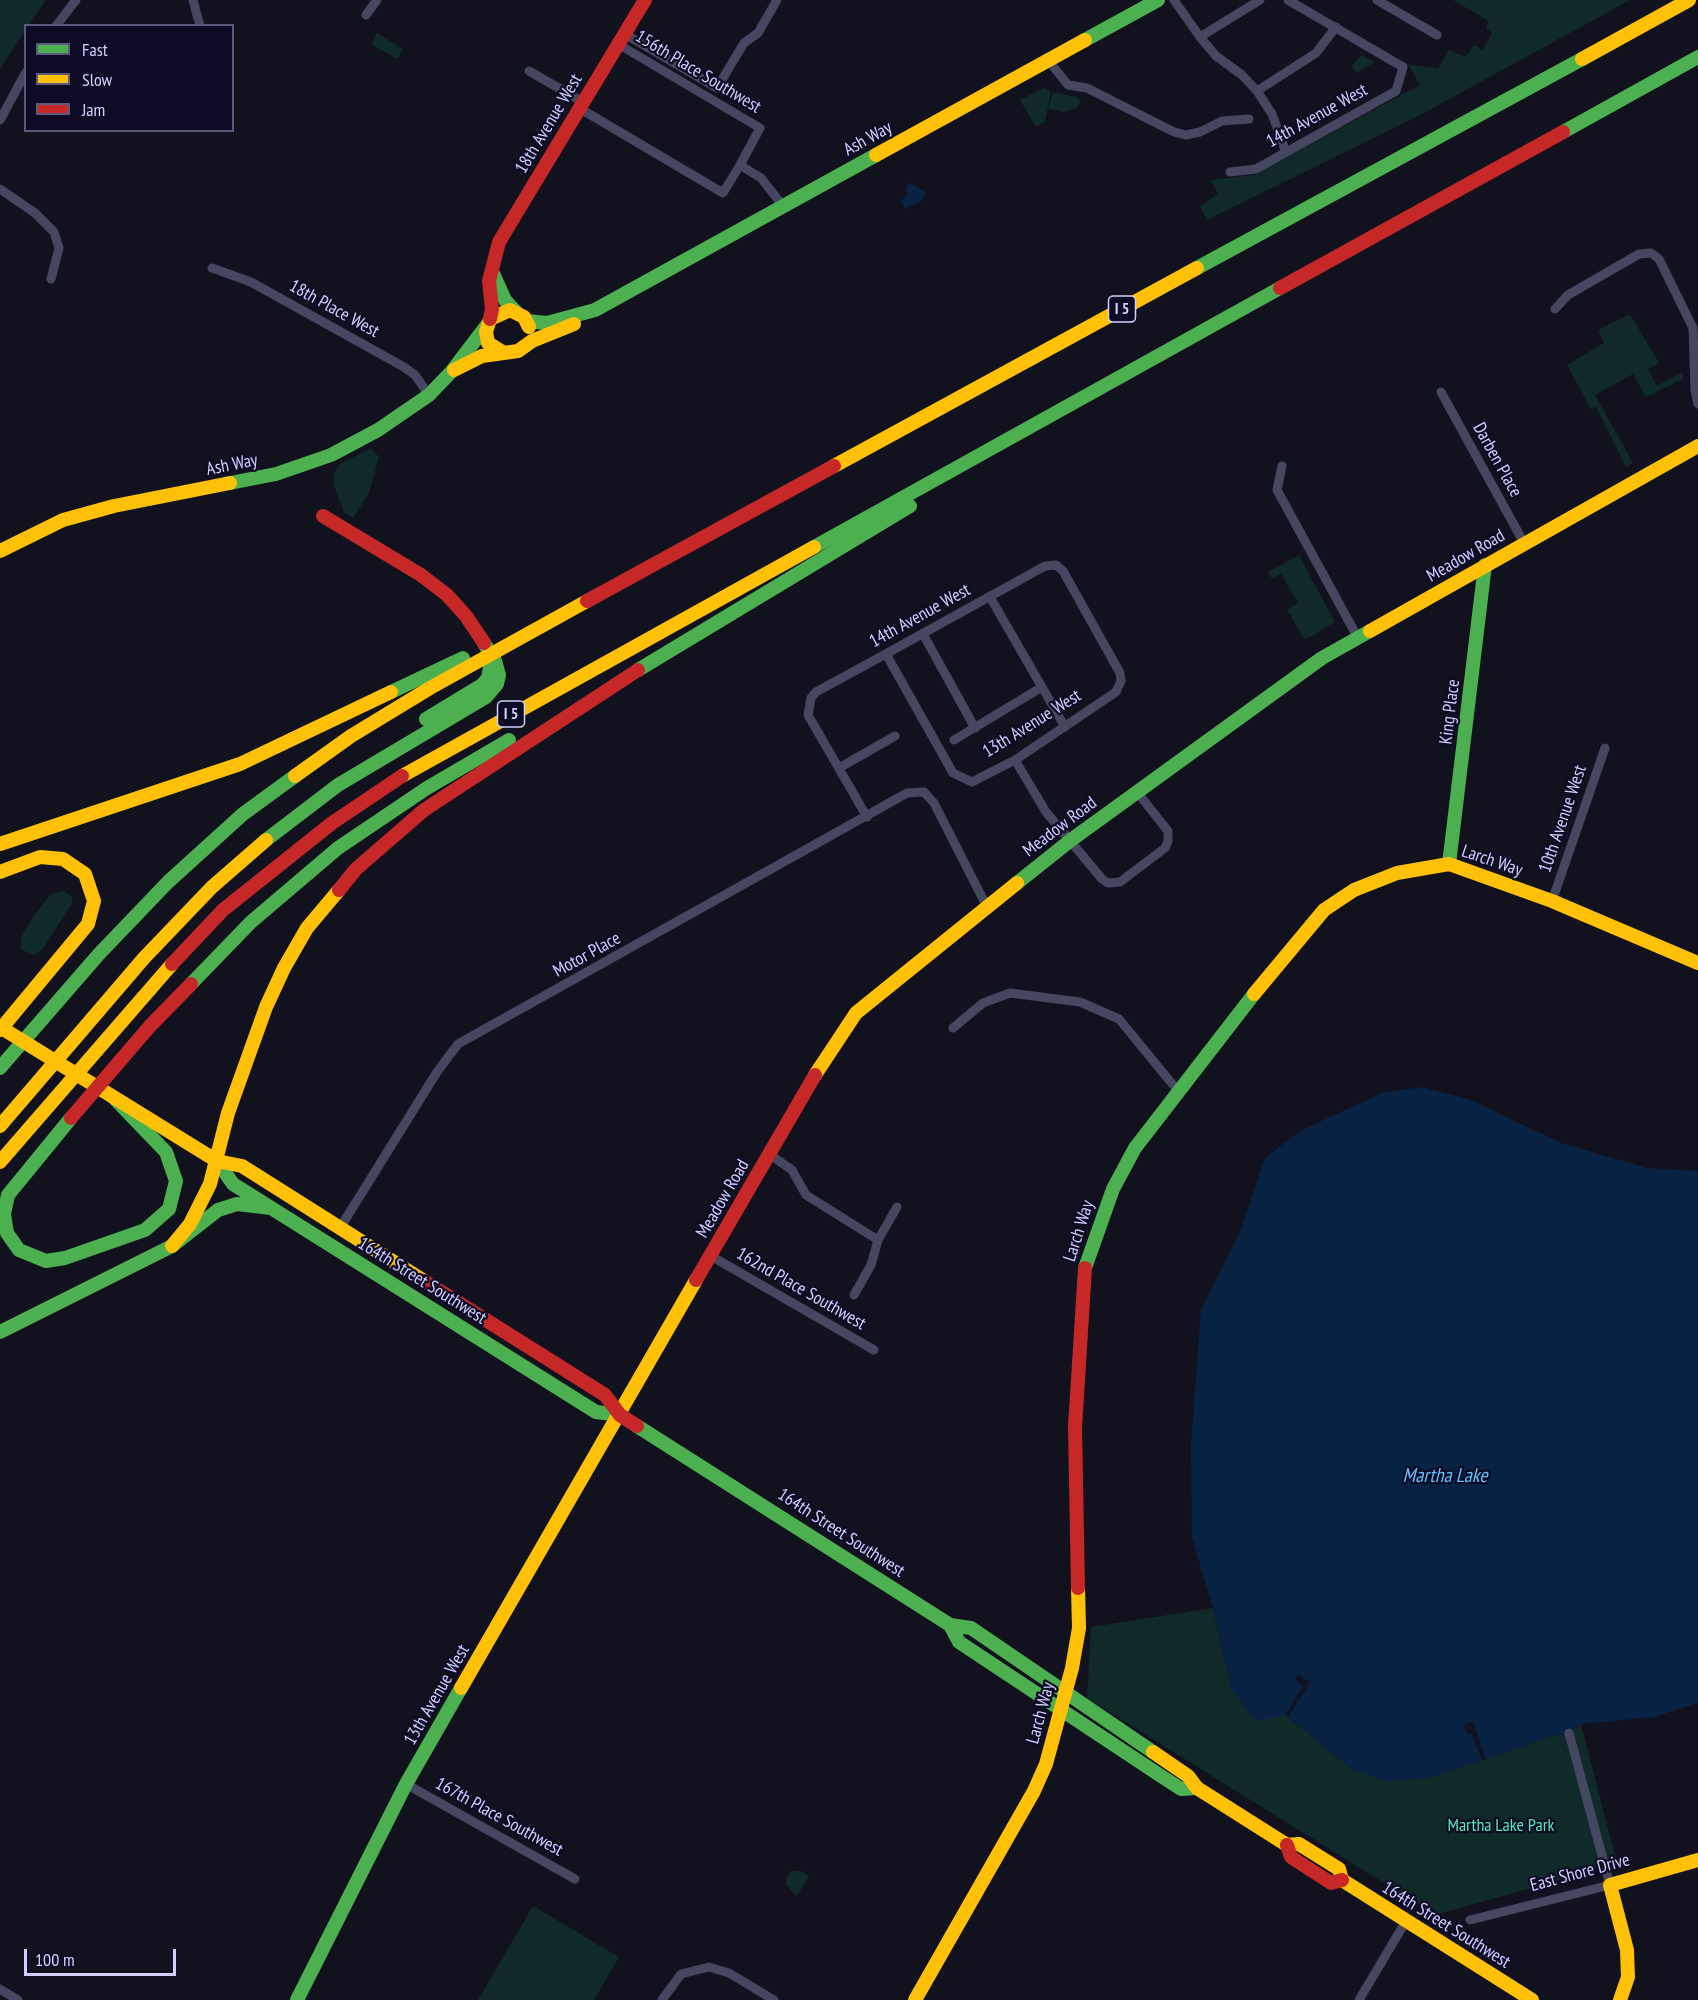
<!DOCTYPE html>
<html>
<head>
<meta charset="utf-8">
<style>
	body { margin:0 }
	#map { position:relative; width:1698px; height:2000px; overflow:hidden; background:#12121e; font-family:"PT Sans Narrow",sans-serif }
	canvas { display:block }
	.legend { position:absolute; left:24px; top:24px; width:210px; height:108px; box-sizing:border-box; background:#0e0c24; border:2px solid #5c5a7c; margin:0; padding:8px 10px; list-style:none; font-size:18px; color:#d1cfff }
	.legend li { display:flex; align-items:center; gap:12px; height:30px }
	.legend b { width:30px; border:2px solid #5c5a7c }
	.scale { position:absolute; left:24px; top:1949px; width:152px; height:27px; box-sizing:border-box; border:3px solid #d1cfff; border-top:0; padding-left:8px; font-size:18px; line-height:21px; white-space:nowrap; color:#d1cfff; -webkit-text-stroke:4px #0e0c24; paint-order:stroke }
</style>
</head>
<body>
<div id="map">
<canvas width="1698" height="2000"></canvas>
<ul class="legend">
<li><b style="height:8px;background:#4caf50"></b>Fast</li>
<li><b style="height:8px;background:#ffc107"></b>Slow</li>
<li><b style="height:8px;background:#c62828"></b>Jam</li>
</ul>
<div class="scale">100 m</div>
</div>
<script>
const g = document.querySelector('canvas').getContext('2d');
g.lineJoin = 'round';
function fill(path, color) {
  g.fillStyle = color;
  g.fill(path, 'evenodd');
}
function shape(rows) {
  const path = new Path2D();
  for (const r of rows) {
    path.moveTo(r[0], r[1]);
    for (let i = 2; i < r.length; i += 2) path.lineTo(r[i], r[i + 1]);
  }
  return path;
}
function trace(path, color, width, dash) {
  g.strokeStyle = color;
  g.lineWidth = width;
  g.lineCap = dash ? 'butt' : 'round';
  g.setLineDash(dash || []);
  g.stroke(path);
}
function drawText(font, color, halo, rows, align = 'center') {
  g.font = font + ' "PT Sans Narrow",sans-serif';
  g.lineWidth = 4.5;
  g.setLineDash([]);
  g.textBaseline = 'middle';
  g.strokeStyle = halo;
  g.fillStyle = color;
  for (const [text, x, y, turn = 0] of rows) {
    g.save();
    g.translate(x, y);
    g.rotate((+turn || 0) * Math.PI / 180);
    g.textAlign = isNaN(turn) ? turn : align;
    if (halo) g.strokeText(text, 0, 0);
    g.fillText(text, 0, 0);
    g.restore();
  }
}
fill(shape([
	[0,0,46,0,29,25,26,26,25,31,0,69],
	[1453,0,1630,0,1422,114,1207,220,1200,206,1218,194,1211,180,1254,175,1420,85,1408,64,1438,69,1449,50,1466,57,1474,45,1483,50,1492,33,1486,28,1489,21],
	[377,33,403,49,397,59,371,44],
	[1362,55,1375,62,1356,73,1352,66],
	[1043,88,1051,91,1045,121,1036,127,1020,100],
	[1053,92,1077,97,1081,102,1077,107,1064,112,1048,109],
	[1630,314,1659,363,1648,369,1657,386,1683,372,1683,379,1646,397,1633,374,1595,395,1633,463,1626,467,1596,407,1591,409,1567,365,1604,343,1598,330],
	[371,448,379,457,369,493,353,518,344,512,334,486,334,474,340,464],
	[1299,555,1335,622,1305,640,1287,610,1298,603,1281,574,1272,579,1268,572],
	[63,891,71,896,73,902,42,950,33,955,21,949,21,937,35,914,51,894],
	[1213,1608,1231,1689,1285,1715,1353,1770,1432,1777,1553,1736,1569,1733,1581,1724,1617,1864,1435,1915,1087,1698,1091,1627],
	[792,1871,800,1871,809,1876,797,1896,786,1885,787,1877],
	[533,1906,619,1957,594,2000,478,2000]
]), '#0f2a29');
fill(shape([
	[909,183,926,192,922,200,905,209,901,200,908,195,906,189],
	[1422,1087,1471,1100,1561,1143,1647,1168,1698,1171,1698,1703,1654,1717,1581,1724,1569,1733,1553,1736,1432,1777,1388,1782,1353,1770,1285,1715,1256,1721,1231,1689,1213,1608,1192,1538,1191,1444,1201,1310,1240,1232,1265,1158,1300,1131,1382,1093]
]), '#082243');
fill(shape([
	[1298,1675,1310,1682,1289,1716,1286,1714,1303,1686,1295,1680],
	[1473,1721,1485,1759,1482,1760,1471,1733,1467,1734,1464,1725]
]), '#12121e');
trace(shape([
	[193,0,200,26],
	[1174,0,1200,37,1216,56,1242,75,1257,91,1272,114,1286,152],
	[1377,0,1437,35],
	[366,15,377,0],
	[56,26,76,0],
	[625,34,717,88,744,43,758,33,777,0],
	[1200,37,1260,0],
	[618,44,760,128,740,165,761,178,783,206],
	[1048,60,1068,85,1087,88,1174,132,1186,135,1200,132,1222,121,1249,119],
	[529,71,583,102],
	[1257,91,1316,53,1336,27],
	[579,108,723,193,740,165],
	[0,120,26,72],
	[1230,172,1256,169,1396,91,1403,67,1288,0],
	[0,189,35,213,54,232,59,248,51,279],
	[212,268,251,282,404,367,415,375,429,395],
	[1555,309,1568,295,1639,254,1651,253,1659,259,1693,328,1695,390,1698,404],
	[1441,392,1524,543],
	[1282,466,1277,490,1358,638],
	[990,597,1065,727],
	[923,634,975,728],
	[954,740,1042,687],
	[1015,760,1046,812,1102,879,1108,883,1120,882,1165,848,1168,841,1168,831,1137,792],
	[839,768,895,736],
	[867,817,808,715,811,698,816,692,873,661,1045,566,1056,565,1063,571,1120,673,1121,681,1116,692,1015,760,972,782,953,773,886,654],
	[1552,901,1605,748],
	[953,1028,983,1003,1010,993,1080,1002,1119,1019,1178,1091],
	[769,1154,792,1170,806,1195,878,1240,897,1207],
	[340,1228,437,1072,458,1044,907,793,924,792,934,803,987,907],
	[711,1256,874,1350],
	[854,1295,871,1265,878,1240],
	[406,1784,575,1879],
	[1470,1920,1610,1885,1569,1733],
	[0,1989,18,2000],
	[662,2000,681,1974,709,1967,729,1973,774,2000],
	[1359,2000,1406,1921]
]), '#454760', 9);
trace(shape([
	[1085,40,1158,0],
	[1563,132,1698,57],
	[1197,268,1582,59],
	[492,271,505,300,517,313],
	[527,321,547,323,595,310,876,155],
	[230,483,276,474,331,455,378,430,429,395,452,371,487,325],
	[814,547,1280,288],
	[638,670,910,506],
	[391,692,463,658],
	[426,719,482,685,488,678,491,662],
	[266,840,338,785,486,697,497,684,499,675,495,661,484,643],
	[1449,864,1485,565],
	[1017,883,1071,840,1322,658,1370,631],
	[191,984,251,922,338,848,427,788,509,740],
	[0,1068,99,954,168,882,243,814,295,776],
	[71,1118,8,1195,4,1214,7,1233,19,1250,46,1261,65,1258,145,1230,169,1209,176,1181,166,1152,114,1098],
	[217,1161,233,1184,596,1412,620,1415],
	[1085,1268,1113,1189,1135,1148,1254,994],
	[0,1332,172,1246,218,1210,237,1204,271,1208],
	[637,1426,950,1625,971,1628,1153,1752],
	[950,1625,959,1642,1161,1776,1181,1789,1197,1788],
	[297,2000,406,1784,461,1688]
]), '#4caf50', 14);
trace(shape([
	[1582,59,1689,0],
	[876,155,1085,40],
	[504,353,488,343,486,332,490,319,510,310,524,317,529,327],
	[454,370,482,356,518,351,532,341,574,324],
	[834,466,1197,268],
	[0,551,63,520,114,506,230,483],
	[1370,631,1698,446],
	[295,776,351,736,430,688,587,601],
	[402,776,814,547],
	[0,844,240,764,391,692],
	[0,872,40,857,63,859,85,874,94,901,88,924,0,1030],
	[1254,994,1324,910,1354,890,1397,873,1449,864,1552,901,1698,963],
	[0,1027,217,1161,242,1166,424,1281],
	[815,1075,856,1013,1017,883],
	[0,1126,144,958,212,887,266,840],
	[0,1162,172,964],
	[172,1246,190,1224,210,1184,228,1113,266,1007,284,968,307,928,339,890],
	[461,1688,696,1280],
	[1153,1752,1188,1776,1197,1788,1287,1845,1299,1844,1339,1869,1342,1880,1532,2000],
	[915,2000,1034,1791,1046,1764,1072,1668,1079,1628,1078,1588],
	[1620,2000,1628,1977,1627,1950,1610,1885,1698,1860]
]), '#ffc107', 14);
trace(shape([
	[1280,288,1563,132],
	[490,319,492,309,489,281,499,242,645,0],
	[323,516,421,575,447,595,466,616,484,643],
	[587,601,834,466],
	[339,890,356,869,424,810,638,670],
	[172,964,223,910,332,823,402,776],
	[71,1118,150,1026,191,984],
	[696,1280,815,1075],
	[424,1281,605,1395,620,1415,637,1426],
	[1078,1588,1075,1427,1085,1268],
	[1287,1845,1291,1857,1331,1883,1342,1880]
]), '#c62828', 14);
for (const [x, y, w] of [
	[1122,309,27],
	[511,714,27]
]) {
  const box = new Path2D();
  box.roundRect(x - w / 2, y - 13, w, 26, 4.5);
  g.fillStyle = '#0e0c24';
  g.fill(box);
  trace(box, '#d1cfff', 1.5);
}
drawText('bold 16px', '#d1cfff', null, [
	["I 5",1122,309],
	["I 5",511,714]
]);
drawText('18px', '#d1cfff', '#0e0c24', [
	["156th Place Southwest",698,72,31],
	["14th Avenue West",1317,116,-29],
	["18th Avenue West",549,124,-59],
	["Ash Way",868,139,-29],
	["18th Place West",334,309,29],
	["Darben Place",1497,460,61],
	["Ash Way",232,465,-11],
	["Meadow Road",1466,556,-30],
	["14th Avenue West",920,616,-29],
	["King Place",1450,712,-83],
	["13th Avenue West",1032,724,-32],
	["10th Avenue West",1563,819,-71],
	["Meadow Road",1060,827,-37],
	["Larch Way",1492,861,19],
	["Motor Place",587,955,-29],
	["Meadow Road",723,1199,-60],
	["Larch Way",1079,1231,-72],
	["164th Street Southwest",422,1281,32],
	["162nd Place Southwest",801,1289,30],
	["164th Street Southwest",841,1533,33],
	["13th Avenue West",437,1695,-60],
	["Larch Way",1041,1713,-75],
	["167th Place Southwest",499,1817,29],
	["East Shore Drive",1580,1873,-15],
	["164th Street Southwest",1446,1925,32]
]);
drawText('18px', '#51e9b7', '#0e0c24', [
	["Martha Lake Park",1501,1826]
]);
drawText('italic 20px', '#5dc1ff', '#0e0c24', [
	["Martha Lake",1445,1476]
]);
</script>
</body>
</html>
